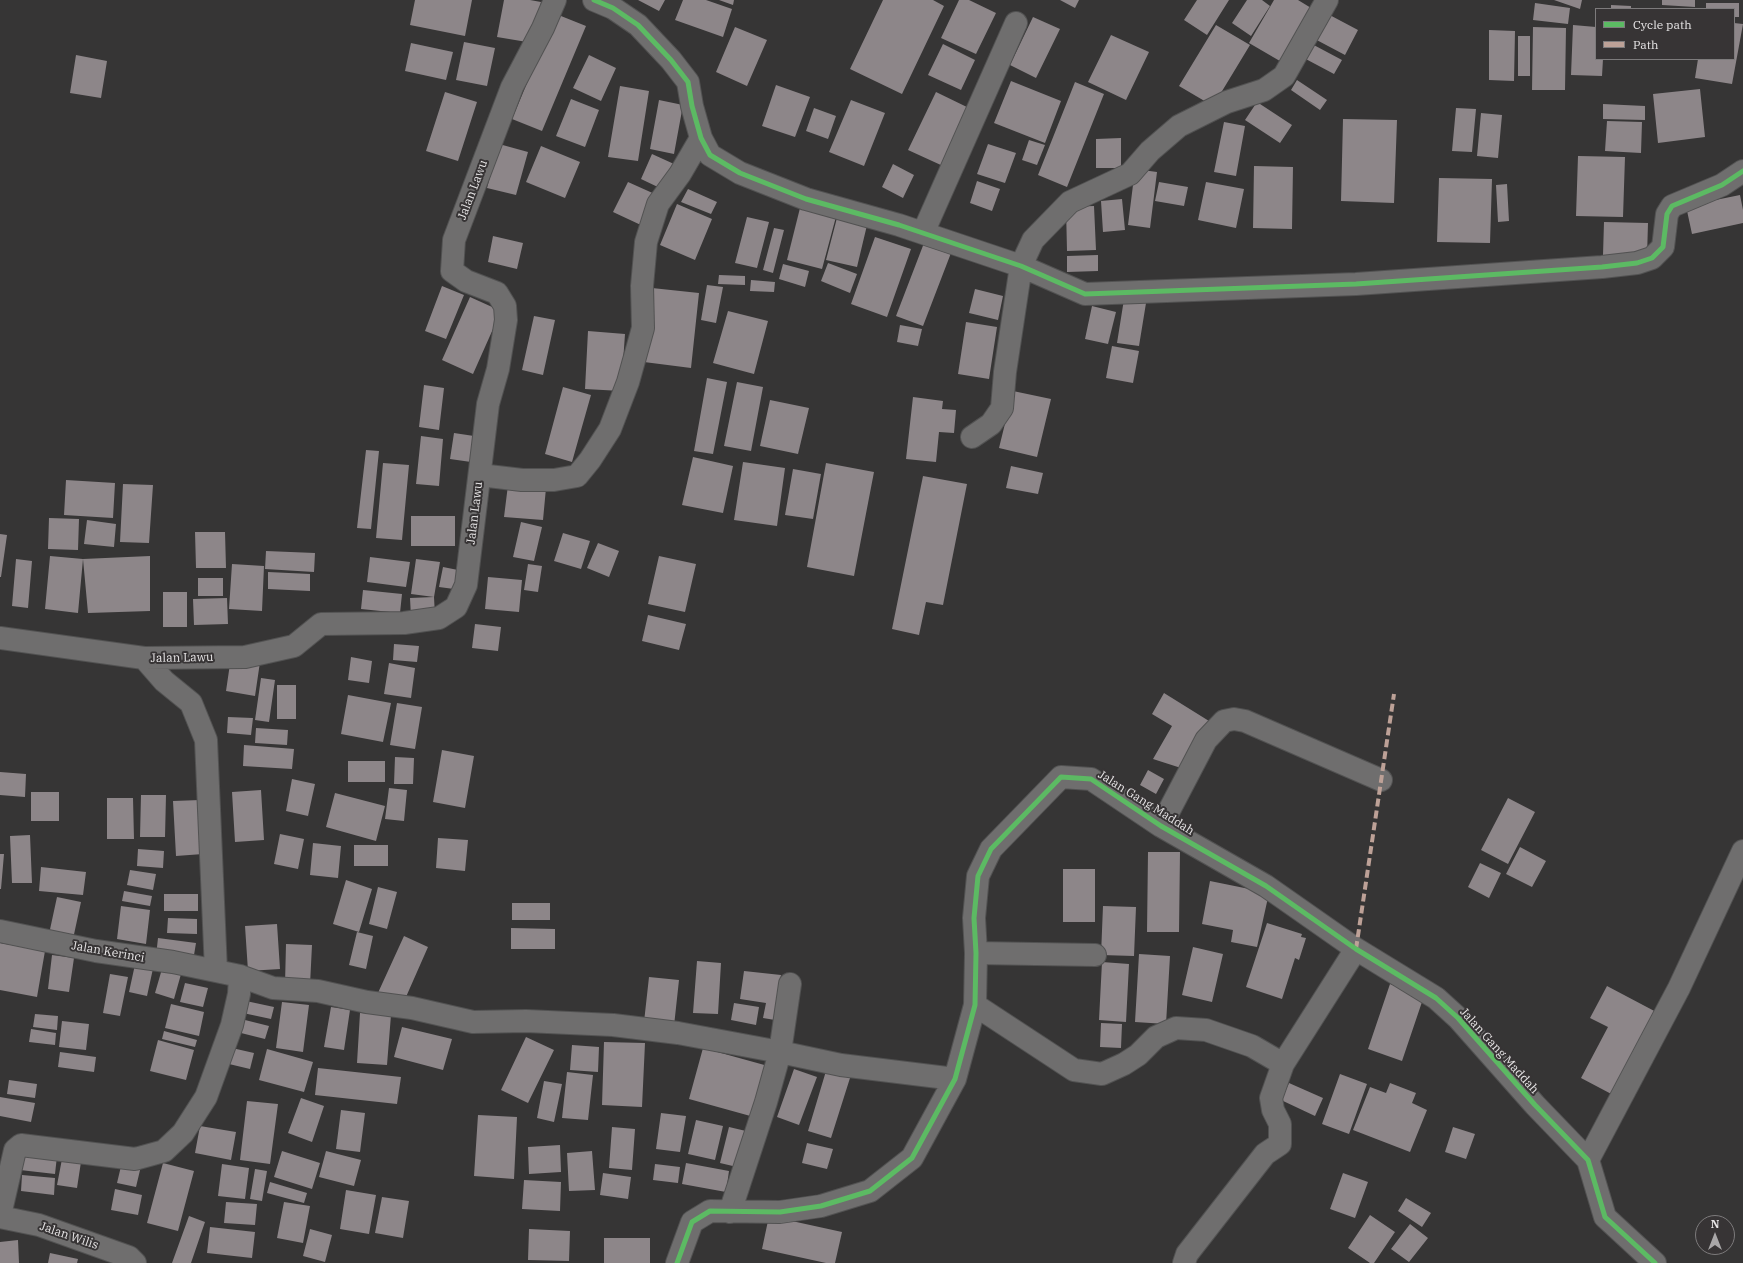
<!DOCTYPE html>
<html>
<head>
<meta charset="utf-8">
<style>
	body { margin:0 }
	#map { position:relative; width:1743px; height:1263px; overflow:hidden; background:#363535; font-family:"IBM Plex Serif",serif }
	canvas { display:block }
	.legend { position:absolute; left:1595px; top:8px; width:140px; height:52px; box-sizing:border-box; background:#373435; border:1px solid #7d7b7c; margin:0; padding:5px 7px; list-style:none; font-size:12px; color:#e7e5e6 }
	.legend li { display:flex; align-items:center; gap:8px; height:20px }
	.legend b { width:20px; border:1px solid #7d7b7c }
	.north { position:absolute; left:1695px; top:1215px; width:40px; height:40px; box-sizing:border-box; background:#373435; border:1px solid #7d7b7c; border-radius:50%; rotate:0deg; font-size:11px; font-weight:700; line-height:16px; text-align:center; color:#e7e5e6 }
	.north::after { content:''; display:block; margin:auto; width:14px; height:18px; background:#a9a7a8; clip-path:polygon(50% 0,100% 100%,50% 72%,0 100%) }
</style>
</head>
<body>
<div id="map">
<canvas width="1743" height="1263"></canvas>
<ul class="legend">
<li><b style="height:5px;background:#5cba63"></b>Cycle path</li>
<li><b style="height:5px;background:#bda197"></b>Path</li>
</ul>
<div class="north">N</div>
</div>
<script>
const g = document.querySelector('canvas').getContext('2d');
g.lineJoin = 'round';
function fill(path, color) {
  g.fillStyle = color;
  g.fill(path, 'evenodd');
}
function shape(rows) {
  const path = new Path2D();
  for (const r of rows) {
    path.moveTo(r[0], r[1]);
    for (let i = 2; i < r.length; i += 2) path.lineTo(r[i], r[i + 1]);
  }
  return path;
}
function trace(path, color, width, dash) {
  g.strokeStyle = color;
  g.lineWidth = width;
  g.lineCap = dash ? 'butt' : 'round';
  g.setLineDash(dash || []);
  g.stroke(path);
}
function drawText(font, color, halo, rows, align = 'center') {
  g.font = font + ' "IBM Plex Serif",serif';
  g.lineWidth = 4;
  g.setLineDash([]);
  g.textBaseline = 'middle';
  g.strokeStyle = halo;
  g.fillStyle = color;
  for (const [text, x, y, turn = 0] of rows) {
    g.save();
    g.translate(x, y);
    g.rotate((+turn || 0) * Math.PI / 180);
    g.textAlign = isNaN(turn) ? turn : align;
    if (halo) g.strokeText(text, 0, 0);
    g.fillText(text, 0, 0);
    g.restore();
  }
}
fill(shape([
	[415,0,472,0,465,36,410,25],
	[504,0,530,0,541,2,533,43,497,37],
	[638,0,665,0,659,11],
	[683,0,706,0,732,9,723,37,675,20],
	[719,0,734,0,733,5],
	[883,0,933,0,944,6,902,94,850,69],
	[959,0,969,0,996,13,976,54,941,38],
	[1060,0,1079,0,1075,8],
	[1197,0,1229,0,1207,35,1184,20],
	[1247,0,1262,0,1270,6,1251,36,1232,23],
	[1274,0,1298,0,1316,11,1285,64,1249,43],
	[1554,0,1582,0,1580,9],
	[1662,0,1695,0,1695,7,1662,5],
	[1535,3,1570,8,1568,24,1533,20],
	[1706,3,1739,3,1739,17,1734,17,1734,9,1706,9],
	[1611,5,1631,6,1631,9,1611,9],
	[1324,12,1358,30,1345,55,1311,37],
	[556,14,586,26,542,131,512,119],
	[1033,17,1060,29,1036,78,1010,65],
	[1734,23,1743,24,1732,84,1695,78,1698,59,1734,59],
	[1216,25,1250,45,1213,106,1179,86],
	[1573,25,1596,27,1596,59,1603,59,1602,76,1571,75],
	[735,27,767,40,747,86,716,72],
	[1533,27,1566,28,1565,90,1532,90],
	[1489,30,1515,31,1514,81,1489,80],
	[1111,35,1149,52,1126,100,1088,82],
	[1518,36,1530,36,1530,76,1518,76],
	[464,42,495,48,487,86,456,80],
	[411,43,453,52,446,80,405,71],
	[1310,43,1342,60,1334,74,1302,57],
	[943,44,975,60,961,90,928,75],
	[76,55,107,61,101,98,70,93],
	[589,55,616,68,601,101,573,88],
	[1297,80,1327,100,1320,110,1291,90],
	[1011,81,1061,101,1045,143,994,123],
	[1075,82,1104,94,1067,187,1038,175],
	[776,85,810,97,795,137,762,126],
	[620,86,649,91,638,161,608,157],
	[1700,89,1705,137,1658,143,1653,94],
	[445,92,477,102,458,161,426,151],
	[936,92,971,109,943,166,908,150],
	[571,99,599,110,585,147,556,136],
	[659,100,683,105,674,154,650,149],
	[851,100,885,113,864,166,829,152],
	[1257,102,1292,125,1280,143,1245,120],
	[1603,104,1645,106,1645,120,1603,119],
	[814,108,836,116,828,139,806,131],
	[1456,108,1476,109,1472,152,1452,151],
	[1481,113,1502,115,1498,158,1477,156],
	[1343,119,1397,120,1394,203,1341,201],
	[1607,121,1642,122,1641,153,1605,151],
	[1224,122,1245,126,1236,176,1214,172],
	[1121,138,1121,168,1096,168,1096,139],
	[1029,140,1045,145,1037,165,1022,160],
	[499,144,528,152,516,195,487,188],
	[988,144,1016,153,1005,183,977,174],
	[541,146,580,162,565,198,526,182],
	[652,154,674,164,662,189,641,179],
	[1578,156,1625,157,1623,217,1576,216],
	[893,164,914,175,903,198,882,187],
	[1254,166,1293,167,1292,229,1253,228],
	[1135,169,1157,172,1150,228,1128,225],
	[1439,178,1492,179,1490,243,1437,242],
	[977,181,1000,189,992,211,970,203],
	[628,182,657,195,643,226,613,212],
	[1159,182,1188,187,1184,206,1155,201],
	[1206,182,1244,189,1236,228,1198,220],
	[1507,184,1509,221,1498,222,1496,185],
	[688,189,717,202,711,214,681,202],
	[1740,195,1743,210,1743,223,1692,234,1686,206],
	[1122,199,1125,230,1103,232,1101,201],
	[677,204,712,219,695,260,660,245],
	[801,204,837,213,822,269,787,260],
	[1094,206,1096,250,1067,251,1066,207],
	[838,214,868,221,857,267,826,260],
	[747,217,769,222,757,268,735,263],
	[1604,222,1648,223,1647,257,1603,255],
	[774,228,784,230,773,273,763,270],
	[493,236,523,243,517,269,488,262],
	[875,237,911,249,887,317,851,304],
	[924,243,951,253,923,326,896,316],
	[1098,255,1098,271,1067,272,1067,256],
	[828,263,857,274,850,293,821,281],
	[783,264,809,271,805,287,779,279],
	[719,275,745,276,745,285,718,284],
	[751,280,775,282,774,292,750,291],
	[707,285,723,287,716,323,701,320],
	[442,286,464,295,446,339,425,331],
	[652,288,699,293,691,368,644,362],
	[975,289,1003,296,998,320,969,313],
	[1125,293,1147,297,1139,346,1117,343],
	[470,297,501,311,473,374,442,360],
	[1092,306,1116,312,1108,344,1085,339],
	[728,311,768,321,754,374,713,363],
	[534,316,555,320,543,375,522,370],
	[966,322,997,327,989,379,958,374],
	[900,325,922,329,918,346,897,342],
	[588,331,625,334,621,391,585,389],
	[1112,346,1139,351,1133,383,1106,378],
	[707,378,727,382,713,454,694,451],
	[737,382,763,387,751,451,724,446],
	[424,385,444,388,439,430,419,427],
	[563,387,591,395,572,462,545,454],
	[1013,391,1051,399,1037,457,999,448],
	[913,397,943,401,942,409,956,410,954,433,939,432,936,462,906,459],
	[770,400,809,408,798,454,760,446],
	[454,433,474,436,471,462,450,459],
	[421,436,443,439,439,486,416,484],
	[366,450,379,451,371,529,357,528],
	[693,457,733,466,723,513,682,505],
	[743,462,785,468,777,526,734,520],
	[383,463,409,465,402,540,376,538],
	[826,463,874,472,854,576,807,567],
	[1011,466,1043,473,1038,494,1006,488],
	[793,469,821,474,813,519,785,515],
	[923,476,967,484,943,605,926,602,919,635,892,629],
	[66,480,115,483,113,518,64,515],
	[123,484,153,485,149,543,120,542],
	[508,485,546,488,543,520,504,517],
	[411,516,455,516,455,546,411,546],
	[49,518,79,519,78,550,48,549],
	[87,520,116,524,114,547,84,544],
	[521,522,542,527,534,561,513,557],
	[195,532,225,532,226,568,196,568],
	[563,533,590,541,581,569,554,561],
	[0,534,7,535,1,577,0,577],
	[598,543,619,551,609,577,587,568],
	[266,551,315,553,314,572,265,569],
	[50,556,83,559,78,613,45,609],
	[150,556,150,611,88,613,83,559],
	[659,556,696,564,685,612,648,604],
	[370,557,410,562,406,587,367,582],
	[16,559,32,561,28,608,12,606],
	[416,559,440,562,434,597,435,616,411,617,410,598,434,597,411,594],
	[232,564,264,566,262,611,229,609],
	[528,564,542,566,538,592,524,590],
	[443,567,458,570,454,589,439,587],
	[268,572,310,574,310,591,268,589],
	[488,577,522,580,519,612,485,609],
	[198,578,223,578,223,596,198,596],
	[363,590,402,594,400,613,361,609],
	[163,592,187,592,187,627,163,627],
	[227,598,228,624,194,625,193,599],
	[648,615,686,624,679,650,642,641],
	[475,624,501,627,498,651,472,648],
	[394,644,419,646,417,662,393,660],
	[231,657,260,662,255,696,226,691],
	[351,657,372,661,369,683,348,680],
	[389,663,415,668,411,698,384,694],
	[261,678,275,680,269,722,255,720],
	[277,685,296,685,296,719,277,719],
	[1164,693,1209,721,1181,768,1153,759,1172,726,1152,714],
	[348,695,391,703,383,742,341,734],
	[397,703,422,707,415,749,390,745],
	[228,717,253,718,251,735,227,733],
	[256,728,288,730,287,745,255,743],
	[244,745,294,749,292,769,243,766],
	[442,750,474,756,465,808,433,802],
	[395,757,414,758,413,784,394,784],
	[348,761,385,761,385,782,348,782],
	[1148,770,1164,779,1156,794,1140,785],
	[0,772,26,774,25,797,0,795],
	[292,779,315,784,308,816,286,811],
	[389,788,407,790,404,821,385,819],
	[261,790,264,840,235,842,232,792],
	[31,792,59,792,59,821,31,821],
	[335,793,385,806,376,841,326,827],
	[141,795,166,795,165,837,140,837],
	[107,798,133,798,134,839,107,839],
	[1508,798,1535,812,1508,864,1481,850],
	[200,800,203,854,176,856,173,801],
	[280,834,304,839,298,869,274,864],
	[30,835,32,883,12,883,10,836],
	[438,838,468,840,465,871,436,868],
	[313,843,341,846,338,878,310,875],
	[354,845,388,845,388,866,354,866],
	[1520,847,1546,861,1532,887,1506,874],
	[138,849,164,851,163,868,137,866],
	[1148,852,1180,852,1179,932,1147,932],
	[0,854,4,854,1,889,0,889],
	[1480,863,1501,873,1489,898,1468,887],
	[41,867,86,872,83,895,39,891],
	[1063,869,1095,869,1095,922,1063,922],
	[130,870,156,874,153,890,127,885],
	[346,880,372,889,359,932,333,924],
	[1210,881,1269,893,1257,947,1231,942,1233,930,1202,924],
	[378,887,397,892,387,929,369,924],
	[124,891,152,896,150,906,122,901],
	[164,894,198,894,198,911,164,911],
	[57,897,81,902,73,939,49,934],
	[512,903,550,903,550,920,512,920],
	[121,906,150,910,146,944,117,939],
	[1103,906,1136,907,1134,956,1101,955],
	[168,918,197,919,197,934,167,933],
	[1267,923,1302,934,1301,937,1306,938,1299,960,1295,958,1282,999,1246,987],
	[277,924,280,969,248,971,245,926],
	[511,928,555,929,555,949,511,949],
	[357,932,373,936,366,969,349,965],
	[404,936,428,947,402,1006,377,995],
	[158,938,196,943,193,961,156,956],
	[0,943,45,951,37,997,0,990],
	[286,944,312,945,310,985,285,984],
	[1193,947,1223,954,1212,1002,1182,995],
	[1139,954,1170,956,1166,1024,1135,1022],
	[52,955,74,958,69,992,48,989],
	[136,960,154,964,147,996,129,992],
	[697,961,721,963,718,1014,693,1013],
	[164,962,183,967,174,999,155,993],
	[1102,962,1129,964,1126,1022,1099,1020],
	[744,971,781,975,775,1020,763,1018,766,1003,740,999],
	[110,974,128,977,120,1016,103,1013],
	[649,977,679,980,674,1026,644,1022],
	[185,983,208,988,203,1007,180,1002],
	[1390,984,1424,996,1402,1061,1368,1049],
	[1607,986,1660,1014,1617,1097,1581,1078,1608,1027,1590,1018],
	[246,1001,274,1007,271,1019,243,1013],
	[282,1002,309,1005,303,1052,276,1048],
	[734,1003,759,1007,756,1025,731,1020],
	[171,1004,204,1012,199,1036,165,1028],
	[331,1007,350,1010,344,1050,324,1047],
	[360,1013,391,1015,387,1065,357,1063],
	[35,1014,58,1016,57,1030,33,1027],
	[241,1019,269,1026,265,1039,237,1032],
	[62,1021,89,1024,86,1050,59,1047],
	[1101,1023,1122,1024,1121,1048,1100,1047],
	[402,1027,452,1039,443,1070,394,1057],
	[31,1029,56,1033,55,1045,29,1042],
	[164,1031,197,1040,195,1047,162,1039],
	[526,1037,554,1050,528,1103,501,1090],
	[158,1040,194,1050,186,1080,150,1071],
	[604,1042,645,1043,642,1107,602,1105],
	[572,1045,599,1047,598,1072,570,1070],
	[232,1048,254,1053,250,1069,229,1064],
	[703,1048,768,1066,754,1117,689,1099],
	[267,1049,313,1062,304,1092,259,1080],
	[60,1052,96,1057,94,1072,58,1067],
	[318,1068,401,1077,397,1104,315,1095],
	[794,1069,817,1077,799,1125,777,1117],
	[826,1071,850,1078,831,1138,808,1131],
	[567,1072,593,1075,588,1120,562,1118],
	[1340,1074,1367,1084,1349,1134,1322,1124],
	[9,1080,37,1084,35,1098,7,1094],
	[544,1081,562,1084,554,1122,537,1118],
	[1289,1083,1323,1098,1315,1116,1281,1100],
	[1390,1083,1416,1093,1412,1103,1427,1110,1410,1152,1353,1130,1370,1087,1386,1093],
	[0,1097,35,1103,31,1122,0,1116],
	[301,1098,324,1106,312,1142,288,1133],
	[247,1101,278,1104,270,1164,240,1160],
	[341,1110,365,1113,360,1152,336,1149],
	[661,1113,686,1116,680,1152,656,1149],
	[478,1115,517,1117,514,1179,474,1176],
	[696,1120,723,1126,715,1160,688,1154],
	[200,1126,236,1132,231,1160,195,1153],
	[612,1127,635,1129,632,1170,609,1168],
	[729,1127,746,1131,737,1167,720,1163],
	[1453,1127,1475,1134,1466,1159,1445,1152],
	[807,1143,833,1149,827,1169,802,1163],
	[560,1145,561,1172,529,1174,528,1147],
	[282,1151,320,1163,312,1189,274,1177],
	[326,1151,361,1160,354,1186,319,1177],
	[592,1151,595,1190,569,1191,567,1153],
	[22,1152,57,1156,55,1174,20,1170],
	[62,1159,81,1162,77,1188,57,1185],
	[122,1162,141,1166,136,1187,117,1183],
	[163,1163,194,1171,178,1231,147,1223],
	[686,1163,729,1171,726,1192,682,1184],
	[222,1164,249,1168,245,1199,218,1196],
	[655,1164,680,1167,678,1183,653,1180],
	[255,1169,267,1171,262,1201,250,1199],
	[603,1173,631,1177,628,1199,600,1195],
	[1343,1173,1368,1182,1355,1218,1330,1209],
	[22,1175,55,1178,54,1195,21,1191],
	[524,1180,561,1182,560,1211,522,1209],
	[270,1182,307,1193,304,1203,267,1193],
	[115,1189,142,1195,138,1215,111,1210],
	[346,1190,376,1195,369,1234,340,1229],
	[382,1197,409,1201,403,1238,375,1233],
	[1406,1198,1431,1213,1422,1227,1398,1211],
	[226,1202,257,1204,255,1225,224,1223],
	[284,1202,310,1206,303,1243,277,1238],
	[1370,1215,1395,1232,1374,1263,1370,1263,1348,1248],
	[189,1216,205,1222,191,1263,172,1263],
	[769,1216,842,1232,835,1263,826,1263,762,1249],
	[1410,1224,1428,1238,1409,1262,1391,1249],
	[210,1227,255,1232,252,1258,207,1253],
	[310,1229,332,1235,325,1262,303,1256],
	[529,1229,570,1231,569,1261,528,1260],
	[604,1238,650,1238,650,1263,604,1263],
	[18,1240,19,1263,0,1263,0,1242],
	[50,1253,78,1259,77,1263,48,1263]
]), '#8d8689');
const street = shape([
	[594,0,613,8,638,25,671,60,688,82,692,106,701,138,710,155,740,173,806,199,899,225,1021,266,1085,294,1356,284,1602,267,1637,263,1652,258,1663,247,1667,214,1672,206,1722,185,1743,171],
	[923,233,1016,23],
	[972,437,991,424,1002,408,1005,372,1021,266,1033,240,1070,202,1130,174,1150,151,1179,126,1227,102,1264,90,1284,76,1327,0],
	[480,475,522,480,554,480,577,476,590,460,610,429,628,382,643,328,642,286,646,242,658,204,680,174,701,138],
	[0,638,144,658,245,657,294,646,321,624,404,623,439,618,456,607,466,585,488,404,498,369,506,320,505,306,497,293,466,281,452,271,454,240,512,87,543,28,555,0],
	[144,658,164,681,191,703,206,740,216,971],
	[1161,826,1206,740,1224,721,1234,719,1245,721,1381,780],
	[0,931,96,951,173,962,240,976,273,988,318,991,367,1002,412,1008,473,1022,526,1021,613,1025,678,1033,780,1052,841,1065,955,1079],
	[976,953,1095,955],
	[975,1005,1074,1070,1102,1074,1124,1064,1138,1055,1156,1037,1176,1028,1206,1030,1252,1046,1283,1064],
	[1588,1160,1679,988,1743,851],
	[730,1212,766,1102,780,1052,790,984],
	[0,1215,15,1150,21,1145,135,1159,164,1151,183,1133,206,1097,232,1025,239,994,240,976],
	[0,1217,39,1225,129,1257,135,1263],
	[677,1263,692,1222,710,1211,780,1212,821,1206,870,1191,912,1158,955,1079,975,1005,976,953,974,918,978,876,991,849,1061,777,1091,779,1161,826,1266,886,1356,949,1436,998,1458,1018,1535,1105,1588,1160,1605,1217,1655,1263],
	[1184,1263,1187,1254,1265,1154,1280,1144,1280,1124,1273,1110,1271,1098,1283,1064,1356,949]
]);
trace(street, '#525252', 24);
trace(street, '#6f6e6e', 22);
trace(shape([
	[1356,949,1394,694]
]), '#bda197', 4, [8, 4]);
trace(shape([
	[594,0,613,8,638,25,671,60,688,82,692,106,701,138,710,155,740,173,806,199,899,225,1021,266,1085,294,1356,284,1602,267,1637,263,1652,258,1663,247,1667,214,1672,206,1722,185,1743,171],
	[677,1263,692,1222,710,1211,780,1212,821,1206,870,1191,912,1158,955,1079,975,1005,976,953,974,918,978,876,991,849,1061,777,1091,779,1161,826,1266,886,1356,949,1436,998,1458,1018,1535,1105,1588,1160,1605,1217,1655,1263]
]), '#5cba63', 5);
drawText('12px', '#e7e5e6', '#373435', [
	["Jalan Lawu",473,190,-69],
	["Jalan Lawu",475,513,-83],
	["Jalan Lawu",182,658,-1],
	["Jalan Gang Maddah",1146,803,32],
	["Jalan Kerinci",108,952,10],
	["Jalan Gang Maddah",1499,1051,48],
	["Jalan Wilis",69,1236,19]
]);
</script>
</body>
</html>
